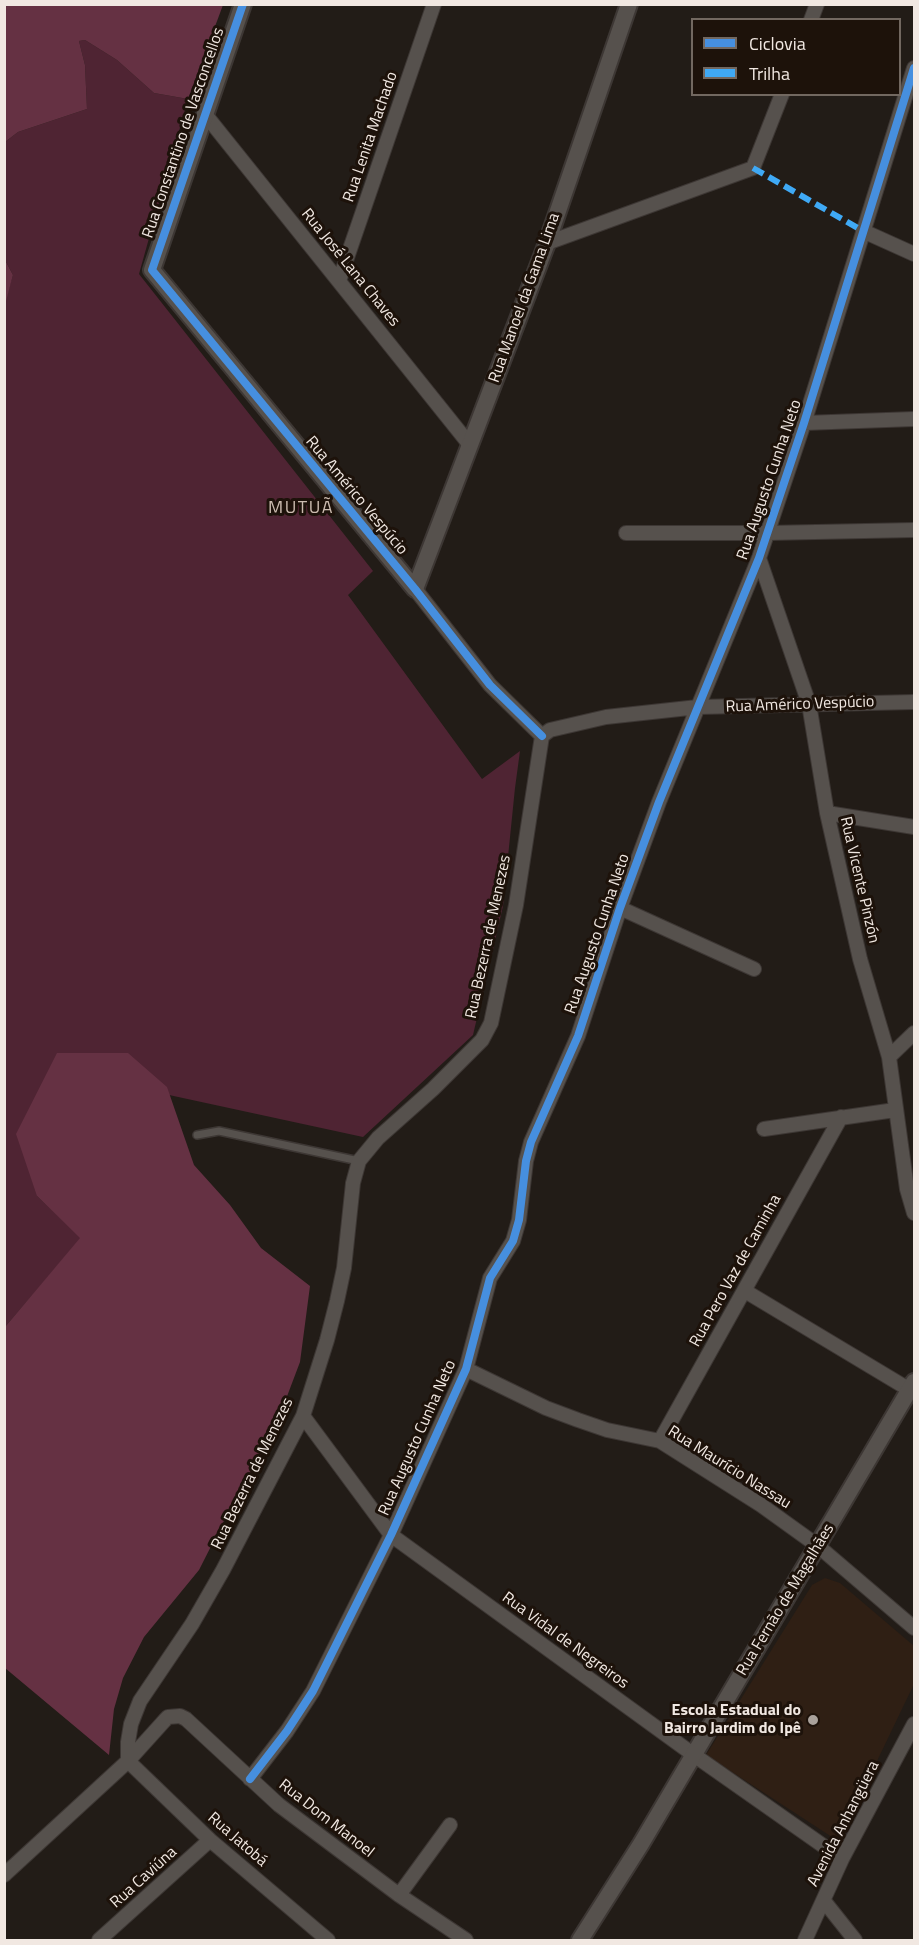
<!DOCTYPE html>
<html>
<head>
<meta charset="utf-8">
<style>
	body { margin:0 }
	#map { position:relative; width:919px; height:1945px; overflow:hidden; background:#221c17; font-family:"Titillium Web",sans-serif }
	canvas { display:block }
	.frame { position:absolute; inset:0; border:6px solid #f1e8e2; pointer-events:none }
	.legend { position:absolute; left:691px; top:18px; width:210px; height:78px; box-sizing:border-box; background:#1d120a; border:2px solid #726860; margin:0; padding:8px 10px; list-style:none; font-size:18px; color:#f1e8e2 }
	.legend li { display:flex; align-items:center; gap:12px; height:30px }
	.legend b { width:30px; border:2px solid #726860 }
</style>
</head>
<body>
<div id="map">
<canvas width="919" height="1945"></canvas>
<div class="frame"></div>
<ul class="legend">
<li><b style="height:8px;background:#468fdf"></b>Ciclovia</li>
<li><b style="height:8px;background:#3fa9f5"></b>Trilha</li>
</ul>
</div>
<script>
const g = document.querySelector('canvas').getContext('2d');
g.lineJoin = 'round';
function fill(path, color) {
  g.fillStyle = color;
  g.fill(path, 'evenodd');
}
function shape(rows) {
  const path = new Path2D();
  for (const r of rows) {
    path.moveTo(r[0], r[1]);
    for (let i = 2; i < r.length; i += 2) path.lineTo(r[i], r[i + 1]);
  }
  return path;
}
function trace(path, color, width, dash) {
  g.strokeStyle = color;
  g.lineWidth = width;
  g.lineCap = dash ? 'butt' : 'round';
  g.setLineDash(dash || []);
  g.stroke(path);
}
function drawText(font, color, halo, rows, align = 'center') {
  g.font = font + ' "Titillium Web",sans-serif';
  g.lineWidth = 6;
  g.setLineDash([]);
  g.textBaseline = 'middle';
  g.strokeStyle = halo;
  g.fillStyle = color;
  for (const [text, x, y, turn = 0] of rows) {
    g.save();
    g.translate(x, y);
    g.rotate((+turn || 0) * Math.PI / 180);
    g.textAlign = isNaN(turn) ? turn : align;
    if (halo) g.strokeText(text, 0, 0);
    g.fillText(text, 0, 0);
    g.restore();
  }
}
fill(shape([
	[825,1578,840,1583,914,1646,914,1684,841,1836,835,1839,706,1755,812,1585]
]), '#2f1f14');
fill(shape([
	[85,40,117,60,154,93,188,99,139,274,373,571,348,595,482,779,520,751,515,788,503,906,473,1035,363,1137,169,1095,127,1053,37,1196,81,1238,5,1327,4,305,13,275,5,260,5,142,18,132,87,109,85,65,79,41]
]), '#4f2433');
fill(shape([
	[5,4,223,4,223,5,188,99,154,93,117,60,85,40,79,41,85,65,87,109,18,132,5,142],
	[5,260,13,275,5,305],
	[57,1053,128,1053,167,1087,194,1165,230,1205,261,1248,310,1286,300,1362,272,1436,236,1497,199,1570,144,1637,123,1678,114,1709,109,1755,5,1668,5,1327,80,1238,37,1196,16,1134]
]), '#653143');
const service = shape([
	[197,1135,219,1131,359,1161]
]);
const minor = shape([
	[811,20,817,4],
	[204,113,470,445],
	[863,231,914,254],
	[547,243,753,168,782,94],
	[339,281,434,4],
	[804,423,914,419],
	[626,533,767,533,914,530],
	[759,558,809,704,827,813,860,959,889,1057,907,1189,914,1213],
	[415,589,490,685,542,736],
	[542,736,550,730,606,717,698,707,914,702],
	[827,813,914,827],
	[620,908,754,969],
	[889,1057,914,1033],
	[764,1129,895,1110],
	[745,1291,910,1390],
	[466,1369,546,1408,578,1420,607,1430,660,1441,761,1505,818,1546,914,1628],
	[303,1416,391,1535,694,1755,842,1859],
	[660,1441,841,1117],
	[128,1761,128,1742,131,1724,140,1701,192,1624,223,1570,303,1416,327,1340,337,1301,344,1268,353,1183,359,1161,378,1138,433,1089,482,1040,491,1023,516,905,542,736],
	[128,1761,210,1840,328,1940],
	[250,1779,287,1731,313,1691,391,1535,466,1369,490,1278,513,1241,519,1220,526,1161,531,1142,578,1036,620,908,659,802,759,558,804,423,914,68],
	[4,1875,128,1761,165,1720,168,1717,180,1716,186,1719,279,1805,399,1895,466,1940],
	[399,1895,450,1825],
	[824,1901,855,1940],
	[99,1940,210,1840],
	[805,1940,842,1859,914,1724]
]);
const tertiary = shape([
	[243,4,152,270,415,589,547,243,629,4],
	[580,1940,641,1844,914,1382]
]);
trace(service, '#3d3734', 10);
trace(minor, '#3d3734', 16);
trace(tertiary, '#3d3734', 20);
trace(service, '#56514d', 7);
trace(minor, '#56514d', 14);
trace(tertiary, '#56514d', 16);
trace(shape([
	[753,168,863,231]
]), '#3fa9f5', 6, [12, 6]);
trace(shape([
	[243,4,152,270,415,589,490,685,542,736],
	[250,1779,287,1731,313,1691,391,1535,466,1369,490,1278,513,1241,519,1220,526,1161,531,1142,578,1036,620,908,659,802,759,558,804,423,914,68]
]), '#468fdf', 8);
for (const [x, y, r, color] of [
	[813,1720,6,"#a9a19b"]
]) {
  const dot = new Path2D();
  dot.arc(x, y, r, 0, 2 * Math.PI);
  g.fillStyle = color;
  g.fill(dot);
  trace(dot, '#1d120a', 2);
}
drawText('16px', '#f1e8e2', '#1d120a', [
	["Rua Constantino de Vasconcellos",184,133,-71],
	["Rua Lenita Machado",371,137,-71],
	["Rua José Lana Chaves",350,268,51],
	["Rua Manoel da Gama Lima",525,298,-70],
	["Rua Augusto Cunha Neto",770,480,-71],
	["Rua Américo Vespúcio",356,496,50],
	["Rua Américo Vespúcio",800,705,-2],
	["Rua Vicente Pinzón",859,880,77],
	["Rua Augusto Cunha Neto",598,934,-71],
	["Rua Bezerra de Menezes",489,937,-78],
	["Rua Pero Vaz de Caminha",736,1271,-61],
	["Rua Augusto Cunha Neto",418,1438,-66],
	["Rua Maurício Nassau",729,1468,32],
	["Rua Bezerra de Menezes",253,1474,-64],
	["Rua Fernão de Magalhães",786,1600,-59],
	["Rua Vidal de Negreiros",565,1641,36],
	["Rua Dom Manoel",326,1819,38],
	["Avenida Anhangüera",844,1824,-63],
	["Rua Jatobá",237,1840,41],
	["Rua Caviúna",144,1878,-42]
]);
drawText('bold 16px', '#f1e8e2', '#1d120a', [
	["Escola Estadual do",801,1711],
	["Bairro Jardim do Ipê",801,1729]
], 'right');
g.letterSpacing = '1.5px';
drawText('18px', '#cbbbaf', '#1d120a', [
	["MUTUÃ",301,509]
]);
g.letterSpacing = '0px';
</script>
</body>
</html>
